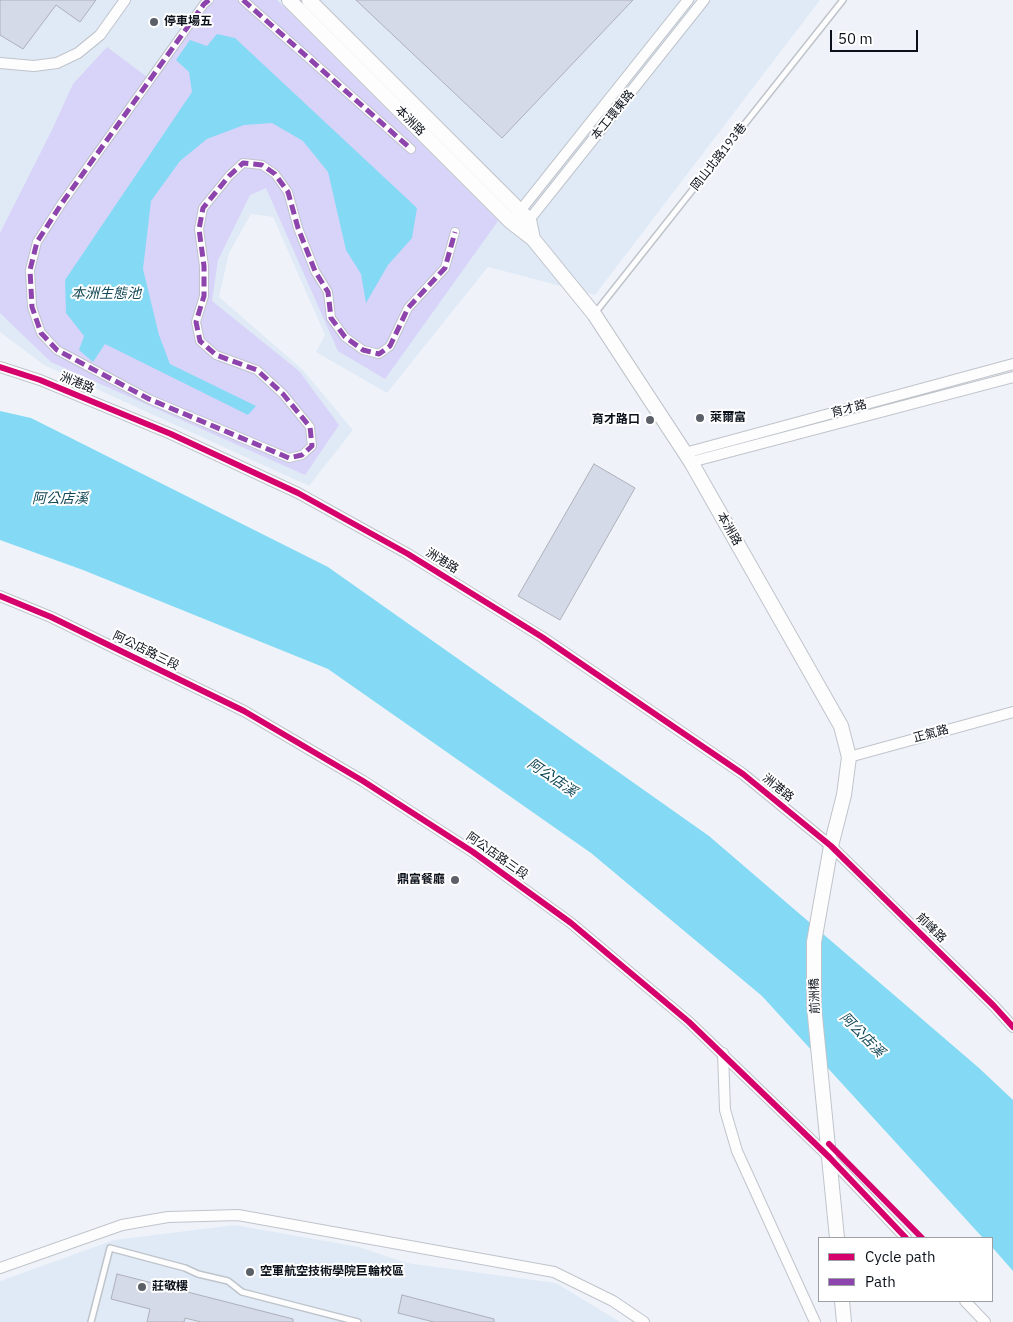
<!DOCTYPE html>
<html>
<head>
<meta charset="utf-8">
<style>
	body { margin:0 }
	#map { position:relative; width:1013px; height:1322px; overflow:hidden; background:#eff3f9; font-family:"IBM Plex Sans",sans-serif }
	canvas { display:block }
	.legend { position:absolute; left:818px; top:1237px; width:175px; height:65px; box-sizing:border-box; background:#fff; border:1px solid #9da0a3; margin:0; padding:6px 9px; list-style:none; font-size:15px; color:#0b111a }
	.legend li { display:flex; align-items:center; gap:10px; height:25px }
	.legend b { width:25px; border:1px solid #9da0a3 }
	.scale { position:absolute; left:830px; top:30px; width:88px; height:22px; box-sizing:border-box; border:2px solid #0b111a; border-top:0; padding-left:6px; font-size:15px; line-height:18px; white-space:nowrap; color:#0b111a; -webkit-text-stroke:4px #fff; paint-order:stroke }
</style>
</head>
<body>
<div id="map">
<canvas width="1013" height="1322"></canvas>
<ul class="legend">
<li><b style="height:6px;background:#d6006c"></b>Cycle path</li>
<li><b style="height:6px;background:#8e44ad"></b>Path</li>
</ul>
<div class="scale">50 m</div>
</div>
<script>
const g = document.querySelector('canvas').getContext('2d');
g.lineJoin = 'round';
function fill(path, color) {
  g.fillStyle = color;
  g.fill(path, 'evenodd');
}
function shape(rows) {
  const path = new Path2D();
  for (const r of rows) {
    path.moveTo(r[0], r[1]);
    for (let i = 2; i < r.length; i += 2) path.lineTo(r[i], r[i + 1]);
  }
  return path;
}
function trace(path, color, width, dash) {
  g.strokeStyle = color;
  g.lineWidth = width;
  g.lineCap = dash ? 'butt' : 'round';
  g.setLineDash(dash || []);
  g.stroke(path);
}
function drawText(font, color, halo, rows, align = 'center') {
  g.font = font + ' "IBM Plex Sans","Noto Sans TC",sans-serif';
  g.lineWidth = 4;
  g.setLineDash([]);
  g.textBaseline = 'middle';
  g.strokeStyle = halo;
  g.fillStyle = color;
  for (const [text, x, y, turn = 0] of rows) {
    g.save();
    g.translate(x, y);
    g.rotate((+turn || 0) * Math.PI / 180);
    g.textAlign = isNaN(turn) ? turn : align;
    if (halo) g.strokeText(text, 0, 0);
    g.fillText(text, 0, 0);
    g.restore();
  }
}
fill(shape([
	[0,0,820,0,595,295,488,267,387,393,316,352,325,335,273,217,251,214,229,253,219,297,303,370,353,430,309,486,44,365,0,332],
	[235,1225,359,1247,407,1263,556,1283,620,1322,0,1322,0,1281,114,1240]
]), '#e0eaf6');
fill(shape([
	[203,0,277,0,498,221,385,379,338,351,266,188,250,195,218,260,212,301,299,371,339,425,305,475,51,362,0,313,0,233,51,132,73,84,107,47,147,77]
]), '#d8d3f9');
fill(shape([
	[217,34,235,38,417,208,412,238,388,265,366,303,361,274,346,250,328,172,303,141,272,123,244,125,207,139,180,161,151,201,143,269,159,335,170,364,256,406,248,415,105,344,93,362,79,350,84,336,66,313,65,280,192,92,189,72,176,60,190,40,207,46],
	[0,411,31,418,328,567,709,836,979,1068,1013,1100,1013,1271,992,1247,992,1238,983,1238,762,996,591,853,328,669,83,570,0,540]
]), '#84daf5');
const building = shape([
	[0,0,96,0,80,22,56,5,23,49,0,35,0,0],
	[356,0,633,0,502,138,356,0],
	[594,464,635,488,560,620,518,596,594,464],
	[117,1274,293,1319,293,1322,201,1322,185,1318,184,1322,147,1322,150,1309,111,1299,117,1274],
	[402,1295,494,1319,494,1322,434,1322,398,1313,402,1295]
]);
fill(building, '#d5dae9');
trace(building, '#aeb0b9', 1);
const service = shape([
	[595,313,843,0],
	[91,1322,110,1248,185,1268,198,1274,228,1281,242,1292,358,1322]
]);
const pedestrian = shape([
	[209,0,204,4,62,203,37,242,30,270,32,307,41,333,57,350,149,399,289,458,302,455,312,446,310,427,283,394,257,370,216,355,200,341,196,322,204,296,204,266,199,229,203,208,229,176,243,163,262,165,275,174,288,192,298,228,315,271,328,292,331,318,345,337,363,350,379,354,390,346,408,308,445,268,455,232],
	[243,0,411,149]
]);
const minor = shape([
	[0,63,34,66,57,63,78,53,100,35,125,0],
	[516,216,688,0],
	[525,225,704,0],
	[0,367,40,380,171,434,298,493,408,554,542,637,743,774,831,846,994,1006,1013,1027],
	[685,453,1013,364],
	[691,462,1013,377],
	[0,596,51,617,244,711,363,781,473,852,571,923,689,1022,830,1158,906,1238],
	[849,757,1013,712],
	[723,1053,725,1110,737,1151,815,1322],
	[0,1268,122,1225,168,1217,238,1215,554,1272,613,1301,644,1322],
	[965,1301,985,1322]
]);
const secondary = shape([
	[289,0,511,222,533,239,594,314,691,462,841,726,849,757,844,795,831,846,814,942,814,1006,837,1238],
	[309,0,529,220,533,239],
	[842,1301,844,1322]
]);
trace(service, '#bfc4cb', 8);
trace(pedestrian, '#bfc4cb', 10);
trace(minor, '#bfc4cb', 12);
trace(secondary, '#bfc4cb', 16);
trace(service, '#fdfdfe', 5);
trace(pedestrian, '#fdfdfe', 8);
trace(minor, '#fdfdfe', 10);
trace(secondary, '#fdfdfe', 14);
trace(shape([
	[209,0,204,4,62,203,37,242,30,270,32,307,41,333,57,350,149,399,289,458,302,455,312,446,310,427,283,394,257,370,216,355,200,341,196,322,204,296,204,266,199,229,203,208,229,176,243,163,262,165,275,174,288,192,298,228,315,271,328,292,331,318,345,337,363,350,379,354,390,346,408,308,445,268,455,232],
	[243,0,411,149]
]), '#8e44ad', 5, [10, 5]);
trace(shape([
	[0,367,40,380,171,434,298,493,408,554,542,637,743,774,831,846,994,1006,1013,1027],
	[0,596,51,617,244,711,363,781,473,852,571,923,689,1022,830,1158,906,1238],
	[829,1144,922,1238]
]), '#d6006c', 6);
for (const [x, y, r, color] of [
	[154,22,5,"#5b6068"],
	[700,418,5,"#5b6068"],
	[650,420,5,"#5b6068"],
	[455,880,5,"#5b6068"],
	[250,1272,5,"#5b6068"],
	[142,1287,5,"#5b6068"]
]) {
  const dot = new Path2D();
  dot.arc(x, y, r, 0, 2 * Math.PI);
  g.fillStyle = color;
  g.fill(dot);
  trace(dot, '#fff', 2);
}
drawText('bold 12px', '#0b111a', '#fff', [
	["停車場五",164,22],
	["萊爾富",710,418],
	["育才路口",640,420,"right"],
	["鼎富餐廳",445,880,"right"],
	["空軍航空技術學院巨輪校區",260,1272],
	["莊敬樓",152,1287]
], 'left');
drawText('12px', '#0b111a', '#fff', [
	["本工環東路",613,115,-51],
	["本洲路",410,121,45],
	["岡山北路193巷",719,157,-52],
	["洲港路",77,383,22],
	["育才路",849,409,-15],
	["本洲路",729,529,60],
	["洲港路",442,561,32],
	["阿公店路三段",146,651,26],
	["正氣路",931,734,-15],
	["洲港路",778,788,39],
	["阿公店路三段",497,856,35],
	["前峰路",931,928,44],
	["前洲橋",815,996,-92]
]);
drawText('italic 14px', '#134857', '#fff', [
	["本洲生態池",106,294],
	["阿公店溪",60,499],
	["阿公店溪",552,778,34],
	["阿公店溪",862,1035,45]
]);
</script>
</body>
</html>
